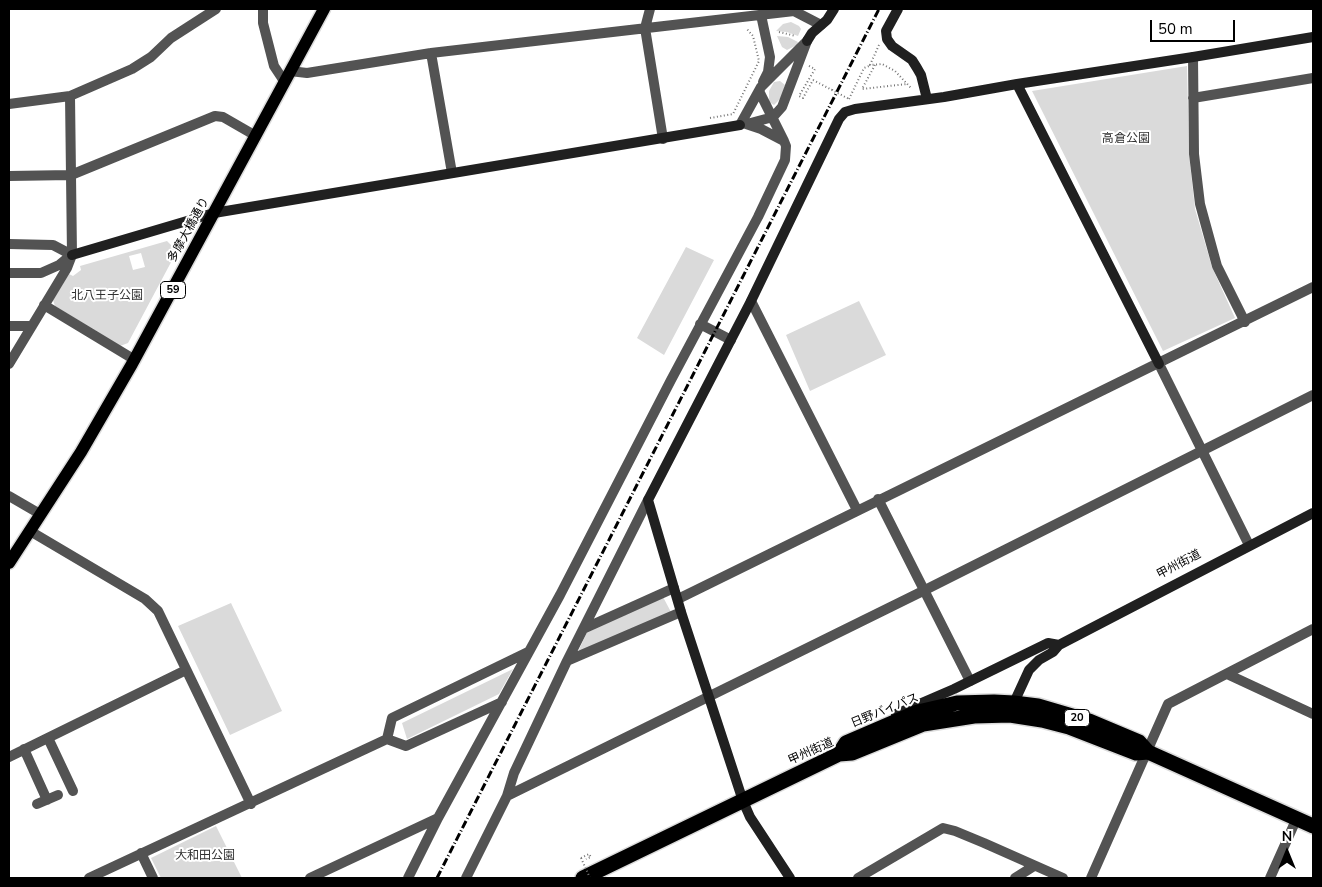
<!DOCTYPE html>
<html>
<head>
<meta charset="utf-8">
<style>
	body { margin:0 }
	#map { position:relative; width:1322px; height:887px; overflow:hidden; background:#fff; font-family:"Nunito Sans",sans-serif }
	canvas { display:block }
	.frame { position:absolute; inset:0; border:10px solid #000; pointer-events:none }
	.north { position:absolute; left:1262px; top:827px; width:50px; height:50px; -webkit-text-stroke:4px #fff; paint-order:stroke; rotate:0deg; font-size:14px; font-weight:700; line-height:20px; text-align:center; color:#000 }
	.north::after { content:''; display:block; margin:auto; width:18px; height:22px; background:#000; clip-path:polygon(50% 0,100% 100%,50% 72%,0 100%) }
	.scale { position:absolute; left:1150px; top:20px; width:85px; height:22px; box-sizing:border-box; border:2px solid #000; border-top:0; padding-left:6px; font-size:15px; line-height:18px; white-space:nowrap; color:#000; -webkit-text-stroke:4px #fff; paint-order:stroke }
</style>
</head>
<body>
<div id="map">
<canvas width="1322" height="887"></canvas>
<div class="frame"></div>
<div class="north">N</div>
<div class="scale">50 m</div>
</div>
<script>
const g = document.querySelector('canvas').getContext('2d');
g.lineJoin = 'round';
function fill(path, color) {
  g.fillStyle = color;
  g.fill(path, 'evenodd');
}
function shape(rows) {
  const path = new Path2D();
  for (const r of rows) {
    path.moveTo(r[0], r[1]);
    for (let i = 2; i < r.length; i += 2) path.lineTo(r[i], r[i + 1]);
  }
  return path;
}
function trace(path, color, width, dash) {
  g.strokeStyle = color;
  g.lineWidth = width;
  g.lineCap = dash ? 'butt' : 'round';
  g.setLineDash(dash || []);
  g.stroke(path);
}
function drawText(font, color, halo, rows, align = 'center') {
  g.font = font + ' "Nunito Sans","Noto Sans JP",sans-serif';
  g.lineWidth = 4;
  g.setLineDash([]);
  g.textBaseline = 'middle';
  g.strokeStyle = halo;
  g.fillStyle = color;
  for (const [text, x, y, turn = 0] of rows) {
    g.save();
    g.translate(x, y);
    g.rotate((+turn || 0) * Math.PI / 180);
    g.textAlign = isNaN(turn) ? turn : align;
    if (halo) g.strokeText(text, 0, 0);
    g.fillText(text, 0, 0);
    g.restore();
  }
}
fill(shape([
	[791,22,799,26,801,29,798,36,787,32,776,31,783,24],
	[777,36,788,37,798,42,797,45,787,50,782,47],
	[1187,66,1189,154,1195,209,1212,267,1235,318,1163,351,1032,91],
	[780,81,785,85,781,98,774,105,769,102,769,91,774,82],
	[167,241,177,251,128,343,120,346,55,306,53,300,69,274,73,276,81,270,80,266],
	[141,253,145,267,133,270,129,256],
	[686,247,714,260,664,355,637,338],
	[859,301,886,355,810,391,786,335],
	[663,597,671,612,577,654,588,630],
	[231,603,282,711,230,735,178,626],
	[513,669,499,694,407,739,402,723],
	[216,826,242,878,161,878,151,858]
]), '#dadada');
const primary = shape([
	[9,563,81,452,132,364,324,9]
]);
const highway = shape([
	[1148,752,1313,826],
	[583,878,839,754,852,753,923,724,974,716,1010,715,1042,720,1069,727,1136,753,1148,752,1139,742,1089,721,1038,706,1014,703,994,702,957,703,918,712,846,743,839,754]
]);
trace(primary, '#dbdbdb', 15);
trace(highway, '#dbdbdb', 18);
trace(shape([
	[779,32,796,36],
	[879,45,870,65,882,64,895,71,911,88],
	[875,65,862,89,907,84],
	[809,66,815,69,799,96,803,98,813,80],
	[832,90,833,88],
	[849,99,864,68,869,66],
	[710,118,733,114,759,61,753,36,746,28],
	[581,858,589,854,591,857,586,859]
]), '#757575', 2, [1, 2.5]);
trace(shape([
	[263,9,263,23,274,66,284,81],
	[650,9,645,28,663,139],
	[761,15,770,57,768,72,763,82],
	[431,53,452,173],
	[1193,57,1194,154,1200,204,1217,266,1245,322],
	[290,71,307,73,431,53,794,11,821,25],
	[759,91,784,141],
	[1193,98,1313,78],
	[9,104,70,96,132,69,151,57,171,38,216,9],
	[747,124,773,117,782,107,807,41],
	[740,125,761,87,805,43],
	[9,176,71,175,215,116,223,117,256,136],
	[9,244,53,245,72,255],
	[9,273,41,273,59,265,71,255],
	[751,301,857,510],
	[44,305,135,360],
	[700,324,731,340],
	[9,326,32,326],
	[9,364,67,268,72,255,70,96],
	[1159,364,1249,545],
	[9,496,40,514],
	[878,499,970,681],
	[30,531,145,599,158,611,251,804],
	[678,599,1313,287],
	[583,629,674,588],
	[567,661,681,612],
	[1227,674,1313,714],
	[48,738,73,791],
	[387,739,392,718,528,652],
	[24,749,47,800],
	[9,757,186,670],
	[507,796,923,591,1313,395],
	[37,804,58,795],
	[141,853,153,878],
	[89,878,387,739,406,746,502,702],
	[310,878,438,818],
	[408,878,438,818,560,595,671,380,758,217,785,160,786,146,784,141,761,129,746,124],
	[466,878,507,796,514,773,567,661,648,500],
	[858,878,943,828,955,831,984,843,1063,878],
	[1015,878,1034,866],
	[1091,878,1168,704,1313,629],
	[1270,878,1296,820]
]), '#535353', 10);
trace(shape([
	[898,9,886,31,887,39,892,46,912,60,917,68,921,75,927,99],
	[807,41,812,33,827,20,834,9],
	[1017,84,1159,364],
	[72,255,214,213,740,125],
	[1012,707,1029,670,1039,660,1053,652,1059,645,1313,513],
	[896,714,954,689,1048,643,1059,645],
	[790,878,750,817,743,801,681,612,648,500,751,301,839,119,845,112,855,109,944,97,1017,84,1193,57,1313,37]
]), '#202020', 10);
trace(primary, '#000', 12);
trace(highway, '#000', 15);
trace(shape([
	[437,878,879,9]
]), '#000', 3, [8, 2.5, 1, 2.5]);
trace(shape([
	[813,80,849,99],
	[581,858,590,878]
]), '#757575', 2, [1, 2.5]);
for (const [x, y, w] of [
	[173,290,25],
	[1077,718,25]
]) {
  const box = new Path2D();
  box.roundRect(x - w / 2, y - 8.5, w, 17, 4);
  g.fillStyle = '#fff';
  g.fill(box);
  trace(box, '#000', 1);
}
drawText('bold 11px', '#000', null, [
	["59",173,290],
	["20",1077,718]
]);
drawText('12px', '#313131', '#fff', [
	["高倉公園",1126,139],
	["北八王子公園",107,296],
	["大和田公園",205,856]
]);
drawText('12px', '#000', '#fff', [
	["多摩大橋通り",189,230,-61],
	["甲州街道",1179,565,-28],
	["日野バイパス",885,711,-22],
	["甲州街道",811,752,-24]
]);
</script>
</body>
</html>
